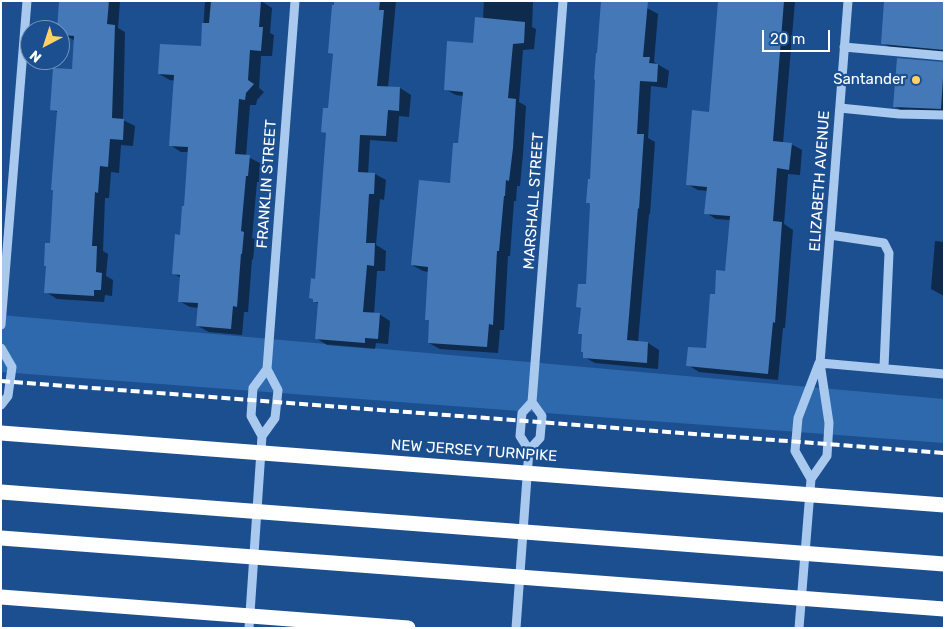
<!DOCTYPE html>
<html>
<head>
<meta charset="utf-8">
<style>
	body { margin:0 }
	#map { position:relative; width:945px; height:629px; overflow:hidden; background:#1b4f8f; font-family:Rubik,sans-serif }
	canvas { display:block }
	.frame { position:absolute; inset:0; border:2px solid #fff; pointer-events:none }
	.north { position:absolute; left:20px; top:20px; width:50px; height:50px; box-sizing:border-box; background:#1b4f8f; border:1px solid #7695bc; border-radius:50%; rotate:220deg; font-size:14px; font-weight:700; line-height:20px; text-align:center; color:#fff }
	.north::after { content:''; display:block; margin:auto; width:18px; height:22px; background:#ffd166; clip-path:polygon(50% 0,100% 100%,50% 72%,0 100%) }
	.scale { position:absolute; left:762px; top:30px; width:68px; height:22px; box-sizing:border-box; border:2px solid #fff; border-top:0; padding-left:6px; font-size:15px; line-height:18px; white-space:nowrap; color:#fff; -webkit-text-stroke:4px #1b4f8f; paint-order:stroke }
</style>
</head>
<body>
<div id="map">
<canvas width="945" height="629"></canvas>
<div class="frame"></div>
<div class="north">N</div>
<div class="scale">20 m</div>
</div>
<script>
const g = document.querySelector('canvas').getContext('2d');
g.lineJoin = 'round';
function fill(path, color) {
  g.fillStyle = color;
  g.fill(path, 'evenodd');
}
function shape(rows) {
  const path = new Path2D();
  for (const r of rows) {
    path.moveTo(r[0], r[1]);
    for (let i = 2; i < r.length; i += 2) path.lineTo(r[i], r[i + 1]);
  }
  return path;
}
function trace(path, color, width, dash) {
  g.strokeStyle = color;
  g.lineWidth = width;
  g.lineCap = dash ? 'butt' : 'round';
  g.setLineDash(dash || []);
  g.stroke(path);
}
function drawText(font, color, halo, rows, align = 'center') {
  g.font = font + ' Rubik,sans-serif';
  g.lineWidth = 4.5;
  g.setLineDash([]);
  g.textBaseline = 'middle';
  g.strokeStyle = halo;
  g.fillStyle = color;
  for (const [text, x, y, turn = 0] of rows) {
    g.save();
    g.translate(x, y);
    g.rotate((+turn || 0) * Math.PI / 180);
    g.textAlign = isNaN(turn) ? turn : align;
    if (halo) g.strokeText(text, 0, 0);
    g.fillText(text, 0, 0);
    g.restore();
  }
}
fill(shape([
	[1,315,944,399,944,443,1,372]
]), '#2e69ad');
fill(shape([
	[60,1,120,1,118,28,125,32,123,120,135,126,133,146,121,145,119,173,111,172,109,198,105,198,103,251,108,254,106,276,113,280,112,296,105,295,104,302,57,299,46,292,51,245,58,113,52,109,73,71,75,41,58,30],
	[205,1,261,1,272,8,270,33,274,35,272,56,261,56,259,88,264,92,257,100,256,105,250,105,246,156,260,163,259,182,257,182,252,238,255,239,253,260,252,259,248,312,244,312,242,335,209,332,198,326,199,308,190,307,179,301,181,278,173,273,181,236,185,207,189,152,181,152,170,145,175,81,170,80,159,74,202,48],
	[335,1,396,1,388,88,400,88,411,95,409,117,399,116,397,142,370,140,368,174,375,174,386,180,384,200,380,199,376,245,386,251,385,271,377,271,374,314,379,314,390,321,388,344,376,343,375,349,327,345,316,338,319,304,314,301,327,134,323,132,329,110,334,55,330,53],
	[484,1,533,1,532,27,536,29,534,49,523,50,519,102,526,106,523,154,520,186,517,186,516,201,514,201,510,256,508,256,504,330,500,330,498,353,440,349,429,343,431,321,426,319,429,272,423,271,412,265,451,184,459,144,464,96,456,95,445,89,474,44,483,19],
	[720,1,795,1,783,143,791,144,802,150,800,175,788,174,784,224,793,230,785,328,783,328,778,380,699,372,688,365,707,350,716,296,726,272,731,220,716,219,706,213,708,191,698,190,687,184,710,113],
	[885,1,944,3,944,57,899,53,883,43],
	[602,6,647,8,658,14,654,62,669,71,667,88,651,86,648,138,655,142,650,214,649,214,638,342,648,343,659,350,658,369,595,363,584,357,584,335,580,333,582,309,578,307,587,286,591,205,587,202,591,181],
	[944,63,944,117,910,116,894,106],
	[935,241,944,242,944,296,931,289]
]), '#0007');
fill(shape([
	[59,1,109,1,107,24,115,25,112,118,124,119,123,140,110,139,108,167,100,166,98,193,95,192,92,246,97,246,96,272,102,273,101,290,94,290,94,296,44,293,46,266,44,266,45,243,50,243,53,190,51,190,57,111,50,110,53,68,72,69,74,36,62,35,60,30,57,30],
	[211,1,261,1,259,27,263,27,261,51,250,50,248,80,254,84,246,93,245,100,239,99,235,154,250,155,248,176,246,176,241,231,244,232,242,254,241,254,237,307,233,306,231,329,196,326,198,303,178,302,180,275,172,274,175,234,180,235,182,206,184,206,188,147,169,146,174,75,158,74,160,44,201,46,202,23,209,23],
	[334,1,380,1,379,10,384,10,377,86,400,87,399,111,388,110,386,136,360,135,358,172,375,173,374,194,369,194,366,243,375,243,374,266,367,265,363,312,380,313,378,339,365,338,365,343,315,339,318,302,313,302,313,299,309,298,311,278,315,279,326,133,321,132,323,108,328,108,333,54,328,53,332,5,334,5],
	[601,1,648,1,643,57,650,57,649,63,658,64,657,82,640,81,637,134,644,134,639,209,638,208,627,340,648,342,647,363,583,358,583,352,581,352,582,334,578,334,581,308,576,307,578,284,586,284,590,205,589,203,586,203,588,179,590,179,595,80,594,79,596,53,597,53],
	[718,1,784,1,773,141,792,143,789,170,777,168,773,221,782,222,775,323,773,322,768,374,686,366,688,347,706,348,710,294,715,294,716,270,725,271,730,216,704,214,707,187,686,185,692,110,709,112],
	[884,1,944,2,944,50,881,44],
	[475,17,525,22,524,43,513,44,508,98,516,99,513,148,509,181,506,180,505,196,504,196,499,251,497,251,493,325,489,324,487,347,428,343,429,320,425,320,428,267,411,265,419,180,450,183,453,143,458,143,463,92,444,90,447,41,473,43],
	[897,58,944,62,941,109,893,107]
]), '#4478b7');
trace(shape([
	[844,47,944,56],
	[840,108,899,114,944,115],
	[830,235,884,243,889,253,884,367],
	[1,325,27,1],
	[1,348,12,367,8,396,1,405],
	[820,363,944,374],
	[262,436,251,416,253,388,267,369],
	[529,450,540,438,542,416,532,402],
	[811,479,795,451,798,418,819,363],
	[249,628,262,436,275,418,278,390,267,369,295,1],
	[516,628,529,450,520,436,522,413,532,402,563,1],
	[799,628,811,479,827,456,829,423,820,363,848,1]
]), '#a9c9ee', 9);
trace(shape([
	[1,433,944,505],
	[1,492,944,564],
	[1,538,944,609],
	[1,597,408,628]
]), '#fff', 15);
trace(shape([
	[1,381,944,453]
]), '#fff', 4, [9, 4]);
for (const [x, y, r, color] of [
	[916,80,5,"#ffd166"]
]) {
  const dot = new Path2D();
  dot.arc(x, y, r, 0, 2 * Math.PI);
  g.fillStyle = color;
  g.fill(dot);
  trace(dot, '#1b4f8f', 2);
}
drawText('15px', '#fff', '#1b4f8f', [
	["Santander",906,80]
], 'right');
drawText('15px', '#fff', '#1b4f8f', [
	["ELIZABETH AVENUE",820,181,-86],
	["FRANKLIN STREET",267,184,-86],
	["MARSHALL STREET",534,201,-86],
	["NEW JERSEY TURNPIKE",474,451,4]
]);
</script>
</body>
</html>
